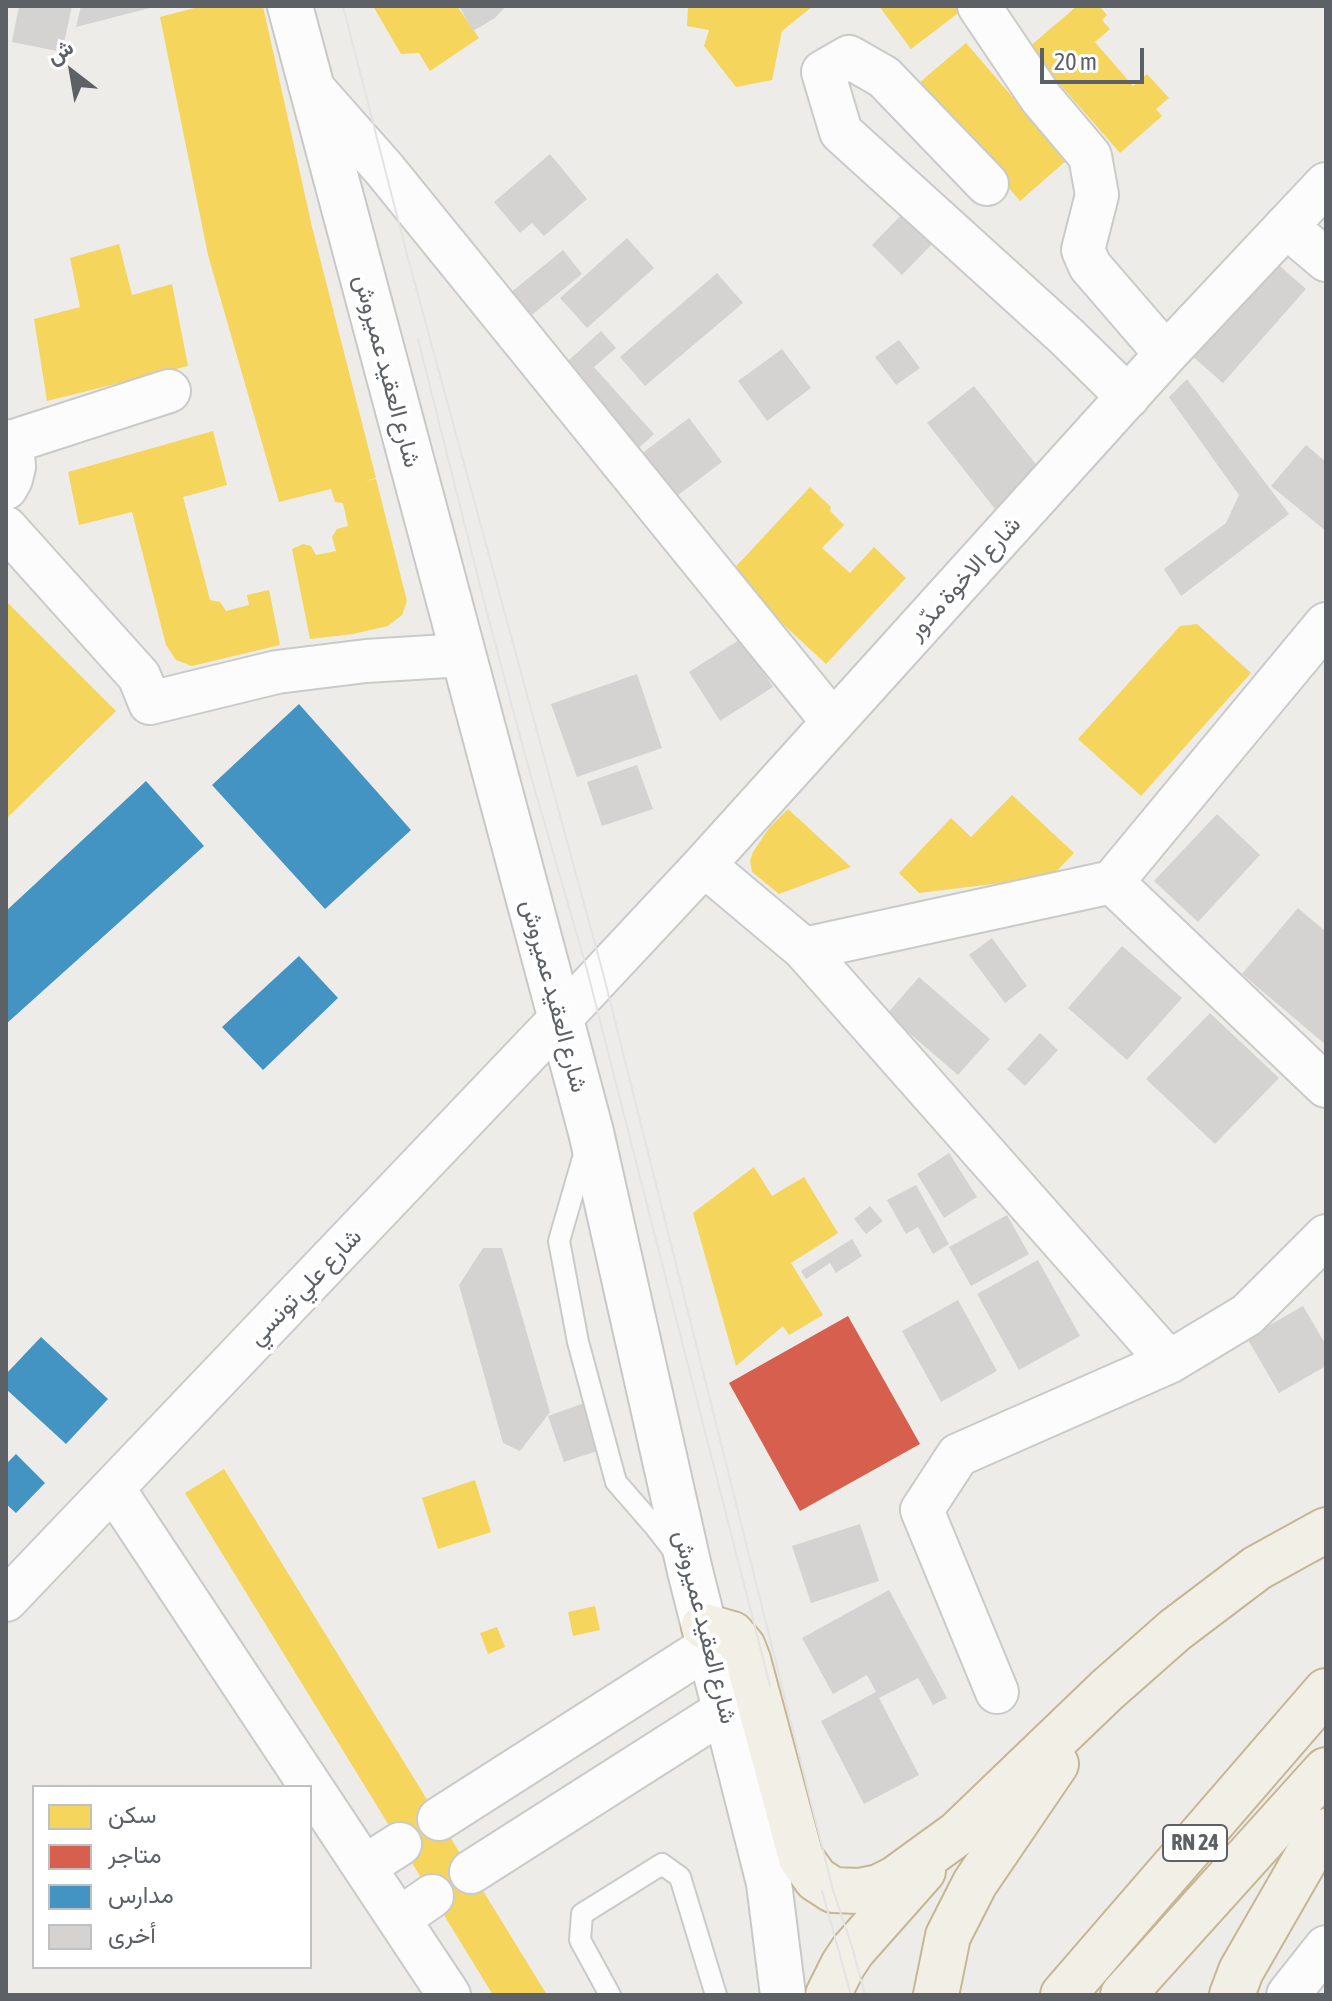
<!DOCTYPE html>
<html>
<head>
<meta charset="utf-8">
<style>
	body { margin:0 }
	#map { position:relative; width:1332px; height:2001px; overflow:hidden; background:#edece8; font-family:"Asap Condensed",Vazirmatn,sans-serif }
	canvas { display:block }
	.frame { position:absolute; inset:0; border:8px solid #5d6166; pointer-events:none }
	.legend { position:absolute; left:32px; top:1785px; width:280px; height:184px; box-sizing:border-box; background:#fff; border:2px solid #bec0c2; margin:0; padding:10px 14px; list-style:none; font-size:24px; color:#5d6166 }
	.legend li { display:flex; align-items:center; gap:16px; height:40px }
	.legend b { width:40px; border:2px solid #bec0c2 }
	.north { position:absolute; left:32px; top:32px; width:80px; height:80px; -webkit-text-stroke:6px #fff; paint-order:stroke; rotate:329deg; font-size:22px; font-weight:700; line-height:32px; text-align:center; color:#5d6166 }
	.north::after { content:''; display:block; margin:auto; width:28px; height:36px; background:#5d6166; clip-path:polygon(50% 0,100% 100%,50% 72%,0 100%) }
	.scale { position:absolute; left:1040px; top:48px; width:104px; height:36px; box-sizing:border-box; border:4px solid #5d6166; border-top:0; padding-left:10px; font-size:24px; line-height:28px; white-space:nowrap; color:#5d6166; -webkit-text-stroke:6px #fff; paint-order:stroke }
</style>
</head>
<body>
<div id="map">
<canvas width="1332" height="2001"></canvas>
<div class="frame"></div>
<ul class="legend">
<li><b style="height:22px;background:#f6d55c"></b>سكن</li>
<li><b style="height:22px;background:#d6604d"></b>متاجر</li>
<li><b style="height:22px;background:#4393c3"></b>مدارس</li>
<li><b style="height:22px;background:#d4d3d1"></b>أخرى</li>
</ul>
<div class="north">ش</div>
<div class="scale">20 m</div>
</div>
<script>
const g = document.querySelector('canvas').getContext('2d');
g.lineJoin = 'round';
function fill(path, color) {
  g.fillStyle = color;
  g.fill(path, 'evenodd');
}
function shape(rows) {
  const path = new Path2D();
  for (const r of rows) {
    path.moveTo(r[0], r[1]);
    for (let i = 2; i < r.length; i += 2) path.lineTo(r[i], r[i + 1]);
  }
  return path;
}
function trace(path, color, width, dash) {
  g.strokeStyle = color;
  g.lineWidth = width;
  g.lineCap = dash ? 'butt' : 'round';
  g.setLineDash(dash || []);
  g.stroke(path);
}
function drawText(font, color, halo, rows, align = 'center') {
  g.font = font + ' "Asap Condensed",Vazirmatn,sans-serif';
  g.lineWidth = 8;
  g.setLineDash([]);
  g.textBaseline = 'middle';
  g.strokeStyle = halo;
  g.fillStyle = color;
  for (const [text, x, y, turn = 0] of rows) {
    g.save();
    g.translate(x, y);
    g.rotate((+turn || 0) * Math.PI / 180);
    g.textAlign = isNaN(turn) ? turn : align;
    if (halo) g.strokeText(text, 0, 0);
    g.fillText(text, 0, 0);
    g.restore();
  }
}
fill(shape([
	[202,6,263,6,312,227,376,478,365,481,376,479,407,601,402,615,388,626,353,634,310,639,292,549,303,544,311,546,316,555,336,551,332,537,337,529,348,526,343,503,335,502,331,489,279,502,208,255,160,17],
	[373,6,457,6,479,38,430,71,419,53,401,54],
	[688,6,813,6,782,31,772,80,736,87,704,46,709,30,687,26],
	[879,6,957,6,961,11,911,49],
	[1077,6,1099,6,1107,15,1102,20,1110,29,1095,42,1133,86,1147,74,1169,98,1156,109,1162,116,1120,153,1028,48],
	[966,43,1067,160,1020,201,919,83],
	[119,244,132,295,172,284,188,366,47,401,34,319,80,307,70,258],
	[213,431,227,485,183,497,210,600,220,602,226,611,249,605,247,595,269,590,280,645,192,666,176,660,166,645,132,512,79,525,68,472],
	[810,487,831,507,830,511,844,525,822,548,850,573,874,547,906,578,826,664,729,574],
	[6,601,116,711,6,819],
	[1197,624,1251,673,1141,796,1078,739,1180,626],
	[1012,795,1074,853,1051,877,919,893,899,873,951,818,971,837],
	[788,809,851,867,779,894,752,872,750,861,753,852,769,828],
	[754,1167,772,1196,804,1177,838,1233,791,1263,823,1315,789,1335,783,1326,736,1366,693,1213],
	[224,1469,547,1995,493,1995,185,1493],
	[475,1480,491,1532,438,1549,422,1498],
	[595,1606,600,1630,573,1636,568,1612],
	[497,1627,505,1647,488,1654,480,1633]
]), '#f6d55c');
fill(shape([
	[848,1316,920,1444,800,1511,729,1383]
]), '#d6604d');
fill(shape([
	[299,704,411,830,325,909,212,785],
	[146,781,204,846,6,1024,6,911],
	[299,956,338,998,263,1070,222,1027],
	[41,1337,108,1399,66,1444,6,1389,6,1374],
	[16,1454,45,1483,16,1513,6,1504,6,1464]
]), '#4393c3');
fill(shape([
	[19,6,72,6,62,52,12,42],
	[81,6,153,6,154,7,76,27],
	[459,6,506,6,495,18,473,31],
	[550,154,587,199,544,236,532,223,520,233,494,202],
	[907,209,937,239,902,275,872,245],
	[627,238,654,268,587,328,560,298],
	[563,250,582,274,528,318,509,294],
	[1266,254,1306,289,1223,383,1183,348],
	[717,273,743,303,645,386,620,357],
	[601,331,616,348,594,367,654,434,633,453,558,370],
	[899,340,920,368,896,385,875,357],
	[782,349,811,388,767,421,738,381],
	[1187,379,1289,514,1181,596,1164,569,1226,523,1239,495,1169,397],
	[974,386,1042,472,995,509,927,423],
	[689,418,722,462,662,507,629,463],
	[1306,445,1326,462,1326,531,1271,486],
	[742,638,773,687,720,721,689,672],
	[637,674,662,748,577,777,551,704],
	[637,765,653,809,602,826,587,782],
	[1217,814,1260,855,1198,922,1154,881],
	[1298,908,1326,932,1326,1045,1242,974],
	[992,938,1027,986,1005,1003,969,955],
	[1122,946,1182,998,1127,1060,1068,1008],
	[919,977,990,1039,958,1075,887,1014],
	[1210,1013,1279,1078,1215,1144,1146,1079],
	[1040,1033,1058,1050,1025,1086,1007,1069],
	[949,1153,977,1197,944,1218,917,1174],
	[916,1185,949,1244,933,1254,918,1227,906,1234,887,1200],
	[870,1206,883,1221,866,1234,854,1219],
	[1007,1215,1029,1254,971,1286,949,1247],
	[852,1239,862,1256,836,1273,830,1263,806,1279,801,1271],
	[483,1248,502,1248,550,1412,520,1451,503,1443,459,1285],
	[1038,1260,1080,1336,1019,1370,977,1294],
	[958,1300,997,1371,941,1402,902,1331],
	[1303,1306,1326,1345,1326,1366,1279,1393,1247,1338],
	[584,1403,600,1450,564,1462,548,1416],
	[860,1524,879,1581,811,1603,792,1546],
	[889,1590,947,1698,933,1705,918,1678,879,1698,919,1775,864,1804,821,1721,876,1692,867,1675,833,1694,802,1638]
]), '#d4d3d1');
const service = shape([
	[585,1151,559,1241,578,1342,616,1482,656,1528,674,1551],
	[610,1995,580,1940,582,1914,662,1864,680,1877,716,1995]
]);
const minor = shape([
	[979,6,1041,98,1090,156,1097,195,1083,250,1090,266,1166,354],
	[310,85,385,170,833,722],
	[987,184,884,77,849,57,823,72,841,132,1067,337,1128,397],
	[1286,226,1326,260],
	[6,441,13,454,14,467,11,479,6,488],
	[8,443,169,391],
	[6,528,139,676,150,703,277,672,366,661,463,655],
	[704,865,804,949,1112,882,1326,1086],
	[1112,882,1326,624],
	[804,949,1169,1362],
	[113,1488,449,1995],
	[6,1600,560,1019,704,865,1166,354,1326,184],
	[997,1692,922,1510,958,1455,1169,1362,1247,1315,1326,1236],
	[439,1819,708,1647],
	[364,1867,400,1844],
	[471,1872,725,1710],
	[399,1919,432,1896],
	[1288,1995,1326,1947]
]);
const secondary = shape([
	[290,6,591,1132,690,1571,769,1883,783,1995]
]);
const trunk = shape([
	[704,1626,732,1634,743,1647,748,1660,801,1858,816,1879,833,1890,859,1891,879,1887,895,1879,957,1834,1107,1690,1175,1630,1257,1568,1326,1530],
	[828,1995,843,1965,853,1950,923,1871],
	[936,1995,948,1936,975,1883,1056,1764],
	[1063,1995,1326,1691],
	[1123,1995,1326,1770],
	[1232,1995,1241,1971,1306,1858,1326,1831]
]);
trace(service, '#c9caca', 24);
trace(minor, '#c9caca', 46);
trace(secondary, '#c8c8c9', 48);
trace(trunk, '#c5b794', 48);
trace(service, '#fcfcfc', 20);
trace(minor, '#fcfcfc', 42);
trace(secondary, '#fcfcfc', 44);
trace(trunk, '#f2efe6', 44);
trace(shape([
	[343,6,405,247,603,973,833,1890,853,1950,865,1995],
	[418,339,486,609,530,773,586,966,770,1686],
	[822,1891,851,1995]
]), '#e3e3e3', 2);
for (const [x, y, w] of [
	[1195,1843,64]
]) {
  const box = new Path2D();
  box.roundRect(x - w / 2, y - 18, w, 36, 6);
  g.fillStyle = '#fff';
  g.fill(box);
  trace(box, '#5d6166', 2);
}
drawText('bold 22px', '#5d6166', null, [
	["RN 24",1195,1843]
]);
drawText('24px', '#5d6166', '#fff', [
	["شارع العقيد عميروش",387,371,75],
	["شارع الاخوة مدّور",964,578,-48],
	["شارع العقيد عميروش",554,996,75],
	["شارع علي تونسي",305,1287,-46],
	["شارع العقيد عميروش",705,1627,76]
]);
</script>
</body>
</html>
